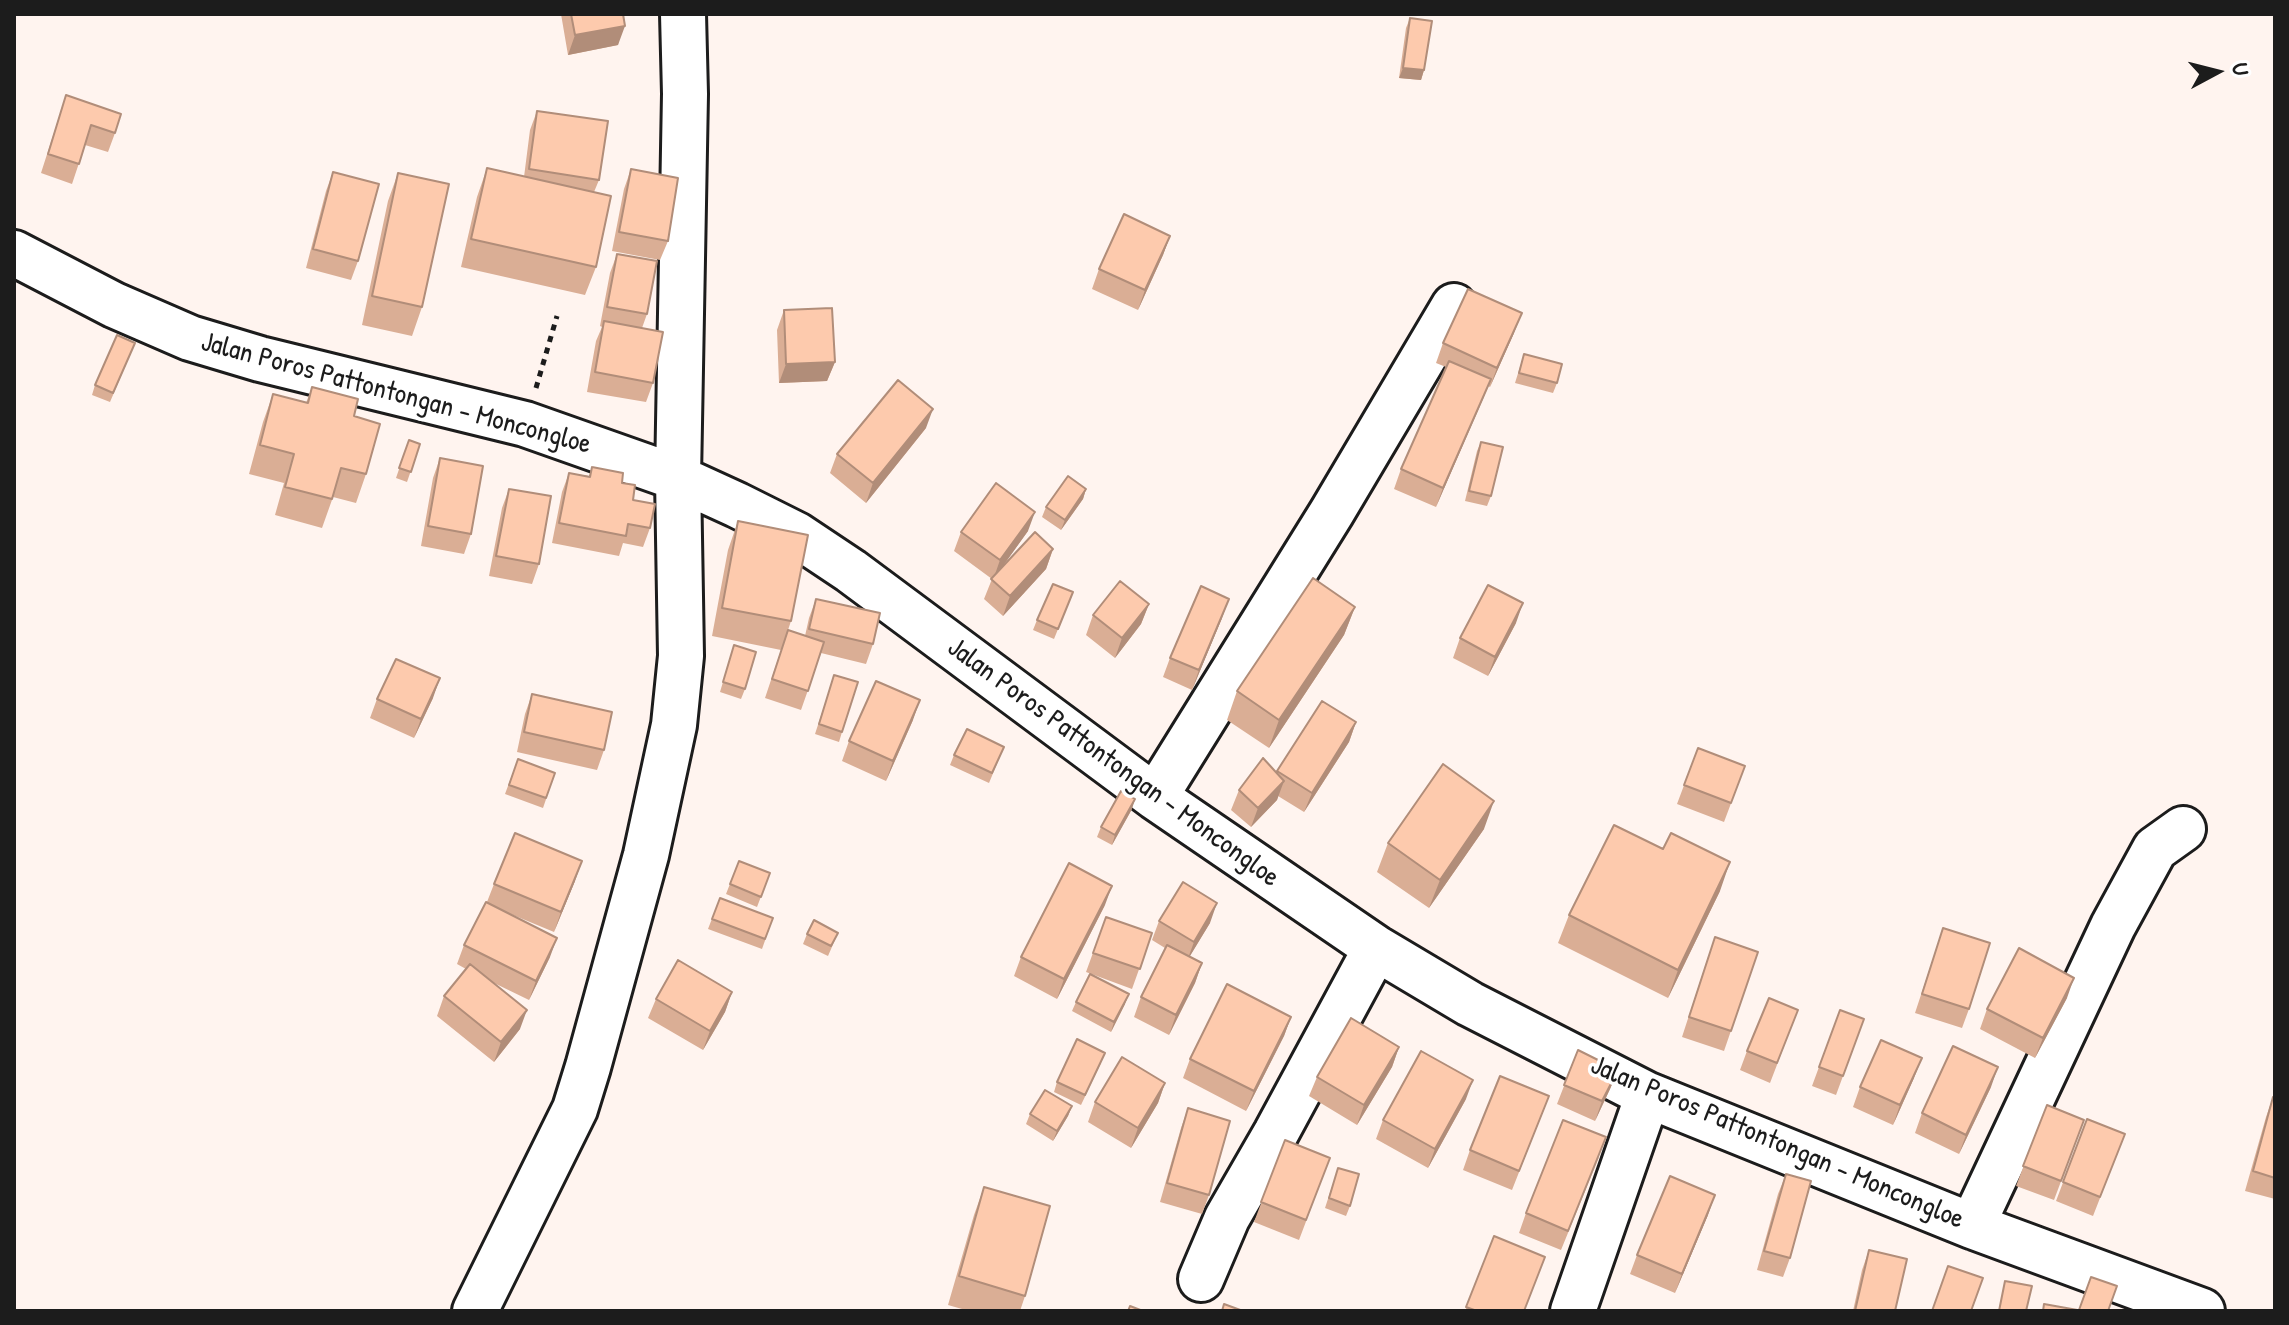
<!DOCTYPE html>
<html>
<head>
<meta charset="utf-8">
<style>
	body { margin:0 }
	#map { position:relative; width:2289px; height:1325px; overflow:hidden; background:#fff4ef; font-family:"Patrick Hand",sans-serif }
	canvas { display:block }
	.frame { position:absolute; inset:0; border:16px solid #1c1c1c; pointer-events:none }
	.north { position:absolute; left:2177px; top:32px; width:80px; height:80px; -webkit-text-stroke:6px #fff; paint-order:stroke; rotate:83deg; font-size:22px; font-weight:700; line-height:32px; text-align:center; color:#1c1c1c }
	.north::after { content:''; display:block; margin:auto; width:28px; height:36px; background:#1c1c1c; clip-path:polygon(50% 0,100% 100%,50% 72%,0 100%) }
</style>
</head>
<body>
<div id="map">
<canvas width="2289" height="1325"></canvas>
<div class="frame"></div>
<div class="north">U</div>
</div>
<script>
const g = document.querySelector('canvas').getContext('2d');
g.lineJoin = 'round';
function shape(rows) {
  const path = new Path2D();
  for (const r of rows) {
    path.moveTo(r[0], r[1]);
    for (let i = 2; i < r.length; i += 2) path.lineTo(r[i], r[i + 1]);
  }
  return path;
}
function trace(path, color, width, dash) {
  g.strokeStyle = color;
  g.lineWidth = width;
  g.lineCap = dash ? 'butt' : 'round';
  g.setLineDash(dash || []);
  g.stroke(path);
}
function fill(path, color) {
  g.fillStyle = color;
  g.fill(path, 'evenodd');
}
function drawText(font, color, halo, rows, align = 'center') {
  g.font = font + ' "Patrick Hand",sans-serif';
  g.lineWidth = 7;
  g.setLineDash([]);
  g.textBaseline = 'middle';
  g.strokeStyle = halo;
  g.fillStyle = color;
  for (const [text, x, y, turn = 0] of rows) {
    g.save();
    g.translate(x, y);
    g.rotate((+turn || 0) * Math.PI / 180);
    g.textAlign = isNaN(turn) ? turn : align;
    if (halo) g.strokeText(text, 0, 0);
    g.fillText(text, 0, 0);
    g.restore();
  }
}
const minor = shape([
	[14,253,114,305,190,338,260,359,525,424,678,478,737,505,797,535,851,571,1155,797,1376,948,1470,1004,1648,1095,1972,1226,2202,1311],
	[1155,797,1332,512,1454,306],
	[1972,1226,2113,926,2155,849,2183,829],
	[1201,1279,1227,1218,1276,1133,1376,948],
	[475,1311,575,1109,588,1067,646,855,674,725,681,656,678,478,685,94,683,14],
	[1573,1311,1648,1095]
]);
trace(minor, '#1c1c1c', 50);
trace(shape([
	[536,388,557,316]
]), '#1c1c1c', 5, [6, 6]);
trace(minor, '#fff', 44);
fill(shape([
	[561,14,623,14,618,45,568,55],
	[1410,18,1424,70,1421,80,1399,78,1406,28],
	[66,95,115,133,108,152,85,145,72,184,41,173],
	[537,111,599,180,594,192,596,267,585,295,461,267,477,197,487,168,524,177,530,130],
	[631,169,668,241,660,260,612,251,624,189],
	[333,172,358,261,351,280,306,268,326,191],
	[398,173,422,307,412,336,362,325,388,201],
	[1170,236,1163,255,1138,310,1092,289,1099,269],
	[617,254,647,314,642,328,653,383,646,402,587,392,596,341,602,327,600,326,610,273],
	[784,310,835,362,827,381,779,383,777,330],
	[1514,333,1490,387,1488,386,1436,507,1394,489,1401,469,1446,367,1436,363,1443,343],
	[131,353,110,402,92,395,95,385],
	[1524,354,1557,383,1553,393,1515,383],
	[312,387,354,416,366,474,356,503,333,497,322,528,275,515,284,483,249,474,263,422,273,394,306,403],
	[926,428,866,503,830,473,837,454],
	[409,440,420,444,407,482,396,478],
	[1481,442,1491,496,1487,506,1465,501,1477,451],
	[440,458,471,534,464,554,421,546,433,478],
	[592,467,622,483,650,528,643,547,623,543,619,556,552,543,562,492,569,473,589,476],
	[509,489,539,564,532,584,489,576,502,508],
	[1086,489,1083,499,1061,530,1042,517,1046,507],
	[738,521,791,621,788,630,805,636,809,618,816,599,873,644,866,664,821,653,801,710,765,698,781,650,712,636,728,550],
	[1028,531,999,571,1053,549,1046,569,1003,616,984,599,992,579,954,551,961,532],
	[1073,592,1054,639,1033,630,1037,620],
	[1149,604,1141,624,1115,658,1086,635,1093,615],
	[1355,607,1344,635,1269,748,1227,720,1237,691],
	[1222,618,1192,690,1163,677,1170,658],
	[1516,623,1488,676,1453,658,1460,638],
	[734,645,745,689,741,699,720,692],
	[831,685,842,732,839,742,815,734],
	[532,694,604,750,597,770,517,752,525,714],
	[433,698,414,738,370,718,377,699],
	[1322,701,1356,722,1349,742,1304,812,1278,796,1277,800,1251,827,1231,810,1239,790,1277,773],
	[913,720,886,781,842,761,849,741],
	[1004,747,989,783,950,765,954,755],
	[1698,748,1745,766,1724,822,1677,804],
	[518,759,555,773,543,808,505,794],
	[1132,809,1112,845,1097,837,1101,827],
	[1484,829,1429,908,1377,872,1388,843],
	[1663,849,1720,891,1668,998,1558,943,1569,915],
	[739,861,770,873,757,907,726,894],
	[575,881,554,932,501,910,550,957,529,1000,494,983,520,1029,494,1062,437,1016,444,996,466,969,457,964,464,945,487,902,494,884],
	[720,898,773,918,762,949,708,929],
	[1105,905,1057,999,1014,976,1021,957],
	[1106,917,1152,933,1132,989,1086,972],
	[1159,921,1210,923,1189,957,1202,963,1195,983,1169,1035,1134,1017,1141,997,1165,948,1152,940],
	[1943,928,1969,1009,1962,1028,1915,1013],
	[838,933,828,956,803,944,807,934],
	[1758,952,1724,1051,1682,1037,1708,957],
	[732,992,725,1012,703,1050,648,1018,656,999],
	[2067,998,2035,1058,1980,1029,1987,1009],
	[1076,1002,1125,1004,1111,1032,1072,1011],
	[1798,1010,1770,1083,1740,1070,1747,1051],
	[1840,1010,1864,1019,1836,1095,1812,1086],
	[1291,1017,1284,1036,1246,1111,1183,1078,1190,1059],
	[1399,1047,1392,1067,1357,1125,1309,1096,1317,1077],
	[1578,1050,1618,1070,1610,1089,1595,1121,1557,1104],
	[1101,1063,1081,1105,1054,1092,1057,1082],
	[1914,1078,1893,1125,1853,1107,1860,1087],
	[1165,1083,1158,1103,1131,1148,1088,1122,1095,1102],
	[1991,1087,1959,1154,1915,1133,1922,1113],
	[1549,1096,1512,1190,1463,1170,1470,1150],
	[2273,1097,2275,1098,2275,1199,2245,1191,2266,1117],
	[1466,1099,1428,1168,1376,1139,1383,1120],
	[2047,1105,2084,1120,2054,1200,2016,1186],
	[1072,1106,1068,1116,1053,1141,1026,1124,1030,1114],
	[1188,1108,1209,1195,1202,1214,1160,1202,1181,1128],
	[2087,1119,2125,1134,2093,1216,2056,1201],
	[1285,1140,1330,1158,1299,1240,1254,1222],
	[1599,1157,1561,1250,1519,1233,1526,1213],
	[1338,1168,1350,1206,1346,1216,1325,1208],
	[1786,1174,1790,1258,1783,1277,1757,1270,1778,1194],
	[984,1187,1025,1296,1020,1311,969,1311,948,1305,974,1215],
	[1708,1215,1675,1293,1630,1274,1637,1255],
	[1494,1236,1545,1257,1524,1311,1465,1311],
	[1869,1250,1895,1311,1853,1311,1862,1270]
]), '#daae95');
fill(shape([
	[625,26,618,45,568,55,575,35],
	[1403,68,1424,70,1421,80,1399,78],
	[1170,236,1163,255,1138,310,1145,290],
	[1522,313,1514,333,1490,387,1497,368],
	[835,362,827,381,779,383,786,364],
	[1491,379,1483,399,1436,507,1443,488],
	[933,409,926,428,866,503,873,483],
	[1086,489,1083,499,1061,530,1065,520],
	[1035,512,1028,531,993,580,1000,560],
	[1053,549,1046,569,1003,616,1010,596],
	[1229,599,1222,618,1192,690,1199,670],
	[1523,603,1516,623,1488,676,1495,657],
	[1149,604,1141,624,1115,658,1122,638],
	[1355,607,1344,635,1269,748,1279,720],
	[440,678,433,698,414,738,421,719],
	[920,700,913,720,886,781,893,761],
	[1356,722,1349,742,1304,812,1312,793],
	[1284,781,1277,800,1251,827,1258,808],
	[1135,799,1132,809,1112,845,1115,835],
	[1494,801,1484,829,1429,908,1440,880],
	[582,861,575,881,554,932,561,912],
	[1730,862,1720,891,1668,998,1678,970],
	[1112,886,1105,905,1057,999,1064,979],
	[1217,903,1210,923,1187,961,1194,942],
	[557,938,550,957,529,1000,536,981],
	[1202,963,1195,983,1169,1035,1176,1015],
	[2074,978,2067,998,2035,1058,2043,1038],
	[732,992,725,1012,703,1050,710,1031],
	[1129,994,1125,1004,1111,1032,1114,1022],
	[527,1010,520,1029,494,1062,501,1042],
	[1291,1017,1284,1036,1246,1111,1254,1091],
	[1399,1047,1392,1067,1357,1125,1364,1105],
	[1922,1058,1914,1078,1893,1125,1900,1105],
	[1998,1067,1991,1087,1959,1154,1966,1135],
	[1618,1070,1610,1089,1595,1121,1602,1101],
	[1473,1080,1466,1099,1428,1168,1435,1149],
	[1165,1083,1158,1103,1131,1148,1138,1128],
	[1072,1106,1068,1116,1053,1141,1057,1131],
	[1715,1195,1708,1215,1675,1293,1682,1274]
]), '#b18d79');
const building = shape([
	[571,14,623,14,625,26,575,35,571,14],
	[1410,18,1432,21,1424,70,1403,68,1410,18],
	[66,95,121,114,115,133,91,125,79,164,48,154,66,95],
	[537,111,608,121,599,180,529,169,537,111],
	[487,168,611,196,596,267,471,239,487,168],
	[631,169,678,178,668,241,619,232,631,169],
	[333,172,379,184,358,261,313,249,333,172],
	[398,173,449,184,422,307,372,296,398,173],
	[1124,214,1170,236,1145,290,1099,269,1124,214],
	[617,254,657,261,647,314,607,307,617,254],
	[1468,289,1522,313,1497,368,1443,343,1468,289],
	[832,308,835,362,786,364,784,310,832,308],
	[604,321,663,332,653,383,595,372,604,321],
	[117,335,135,343,113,393,95,385,117,335],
	[1524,354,1562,364,1557,383,1519,373,1524,354],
	[1449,361,1491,379,1443,488,1401,469,1449,361],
	[898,380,933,409,873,483,837,454,898,380],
	[312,387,358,399,354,416,380,424,366,474,341,468,332,499,285,487,294,454,260,445,273,394,308,403,312,387],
	[409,440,420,444,411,472,399,468,409,440],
	[1481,442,1503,447,1491,496,1469,491,1481,442],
	[440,458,483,466,471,534,428,526,440,458],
	[592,467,623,473,622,483,635,485,633,500,655,504,650,528,628,524,626,536,559,523,569,473,590,477,592,467],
	[1068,476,1086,489,1065,520,1046,507,1068,476],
	[996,483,1035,512,1000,560,961,532,996,483],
	[509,489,551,496,539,564,496,556,509,489],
	[738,521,808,535,791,621,722,608,738,521],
	[1035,532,1053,549,1010,596,991,579,1035,532],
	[1313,578,1355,607,1279,720,1237,691,1313,578],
	[1120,581,1149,604,1122,638,1093,615,1120,581],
	[1053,584,1073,592,1058,629,1037,620,1053,584],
	[1488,585,1523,603,1495,657,1460,638,1488,585],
	[1201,586,1229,599,1199,670,1170,658,1201,586],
	[816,599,880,613,873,644,809,629,816,599],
	[788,630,824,642,808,691,772,679,788,630],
	[734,645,756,652,745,689,723,682,734,645],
	[396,659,440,678,421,719,377,699,396,659],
	[834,675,858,682,842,732,819,724,834,675],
	[876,681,920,700,893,761,849,741,876,681],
	[532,694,612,712,604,750,524,732,532,694],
	[1322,701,1356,722,1312,793,1277,771,1322,701],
	[967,729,1004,747,992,773,954,755,967,729],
	[1698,748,1745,766,1731,803,1684,785,1698,748],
	[1263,758,1284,781,1258,808,1239,790,1263,758],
	[518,759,555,773,546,798,509,785,518,759],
	[1443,764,1494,801,1440,880,1388,843,1443,764],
	[1121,791,1135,799,1115,835,1101,827,1121,791],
	[1614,825,1663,849,1671,833,1730,862,1678,970,1569,915,1614,825],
	[515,833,582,861,561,912,494,884,515,833],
	[739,861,770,873,761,897,730,884,739,861],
	[1069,863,1112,886,1064,979,1021,957,1069,863],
	[1183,882,1217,903,1194,942,1159,921,1183,882],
	[720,898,773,918,765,939,712,919,720,898],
	[486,902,557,938,536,981,464,945,486,902],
	[1106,917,1152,933,1140,969,1093,953,1106,917],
	[814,920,838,933,831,946,807,934,814,920],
	[1943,928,1990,943,1969,1009,1922,994,1943,928],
	[1715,937,1758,952,1731,1031,1689,1017,1715,937],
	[1167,945,1202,963,1176,1015,1141,997,1167,945],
	[2019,948,2074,978,2043,1038,1987,1009,2019,948],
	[678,960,732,992,710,1031,656,999,678,960],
	[470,964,527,1010,501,1042,444,996,470,964],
	[1090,974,1129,994,1114,1022,1076,1002,1090,974],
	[1227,984,1291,1017,1254,1091,1190,1059,1227,984],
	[1769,998,1798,1010,1777,1063,1747,1051,1769,998],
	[1840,1010,1864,1019,1843,1076,1819,1067,1840,1010],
	[1351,1018,1399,1047,1364,1105,1317,1077,1351,1018],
	[1077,1039,1105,1053,1085,1095,1057,1082,1077,1039],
	[1881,1040,1922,1058,1900,1105,1860,1087,1881,1040],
	[1953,1046,1998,1067,1966,1135,1922,1113,1953,1046],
	[1578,1050,1618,1070,1602,1101,1564,1085,1578,1050],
	[1421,1051,1473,1080,1435,1149,1383,1120,1421,1051],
	[1122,1057,1165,1083,1138,1128,1095,1102,1122,1057],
	[1500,1076,1549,1096,1519,1171,1470,1150,1500,1076],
	[1045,1090,1072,1106,1057,1131,1030,1114,1045,1090],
	[2273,1097,2275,1098,2275,1178,2253,1171,2273,1097],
	[2047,1105,2084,1120,2061,1181,2023,1166,2047,1105],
	[1188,1108,1230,1121,1209,1195,1167,1183,1188,1108],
	[2087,1119,2125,1134,2100,1197,2063,1182,2087,1119],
	[1563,1120,1606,1137,1568,1231,1526,1213,1563,1120],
	[1285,1140,1330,1158,1306,1220,1261,1202,1285,1140],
	[1338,1168,1359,1174,1350,1206,1329,1198,1338,1168],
	[1786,1174,1811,1181,1790,1258,1764,1251,1786,1174],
	[1670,1176,1715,1195,1682,1274,1637,1255,1670,1176],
	[984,1187,1050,1206,1025,1296,959,1276,984,1187],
	[1494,1236,1545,1257,1524,1311,1477,1311,1466,1307,1494,1236],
	[1869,1250,1907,1259,1895,1311,1855,1311,1869,1250],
	[1948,1266,1983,1278,1971,1311,1932,1311,1948,1266],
	[2091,1277,2117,1286,2108,1311,2079,1310,2091,1277],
	[2005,1281,2032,1286,2026,1311,1999,1311,2005,1281],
	[1224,1304,1243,1311,1222,1311,1224,1304],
	[2044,1304,2083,1311,2043,1311,2044,1304],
	[1130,1306,1143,1311,1128,1311,1130,1306]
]);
fill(building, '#fdcaad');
trace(building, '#b18d79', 2);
drawText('28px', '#1c1c1c', '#fff', [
	["Jalan Poros Pattontongan - Moncongloe",396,394,15],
	["Jalan Poros Pattontongan - Moncongloe",1113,763,36],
	["Jalan Poros Pattontongan - Moncongloe",1777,1143,23]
]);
</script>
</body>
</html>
